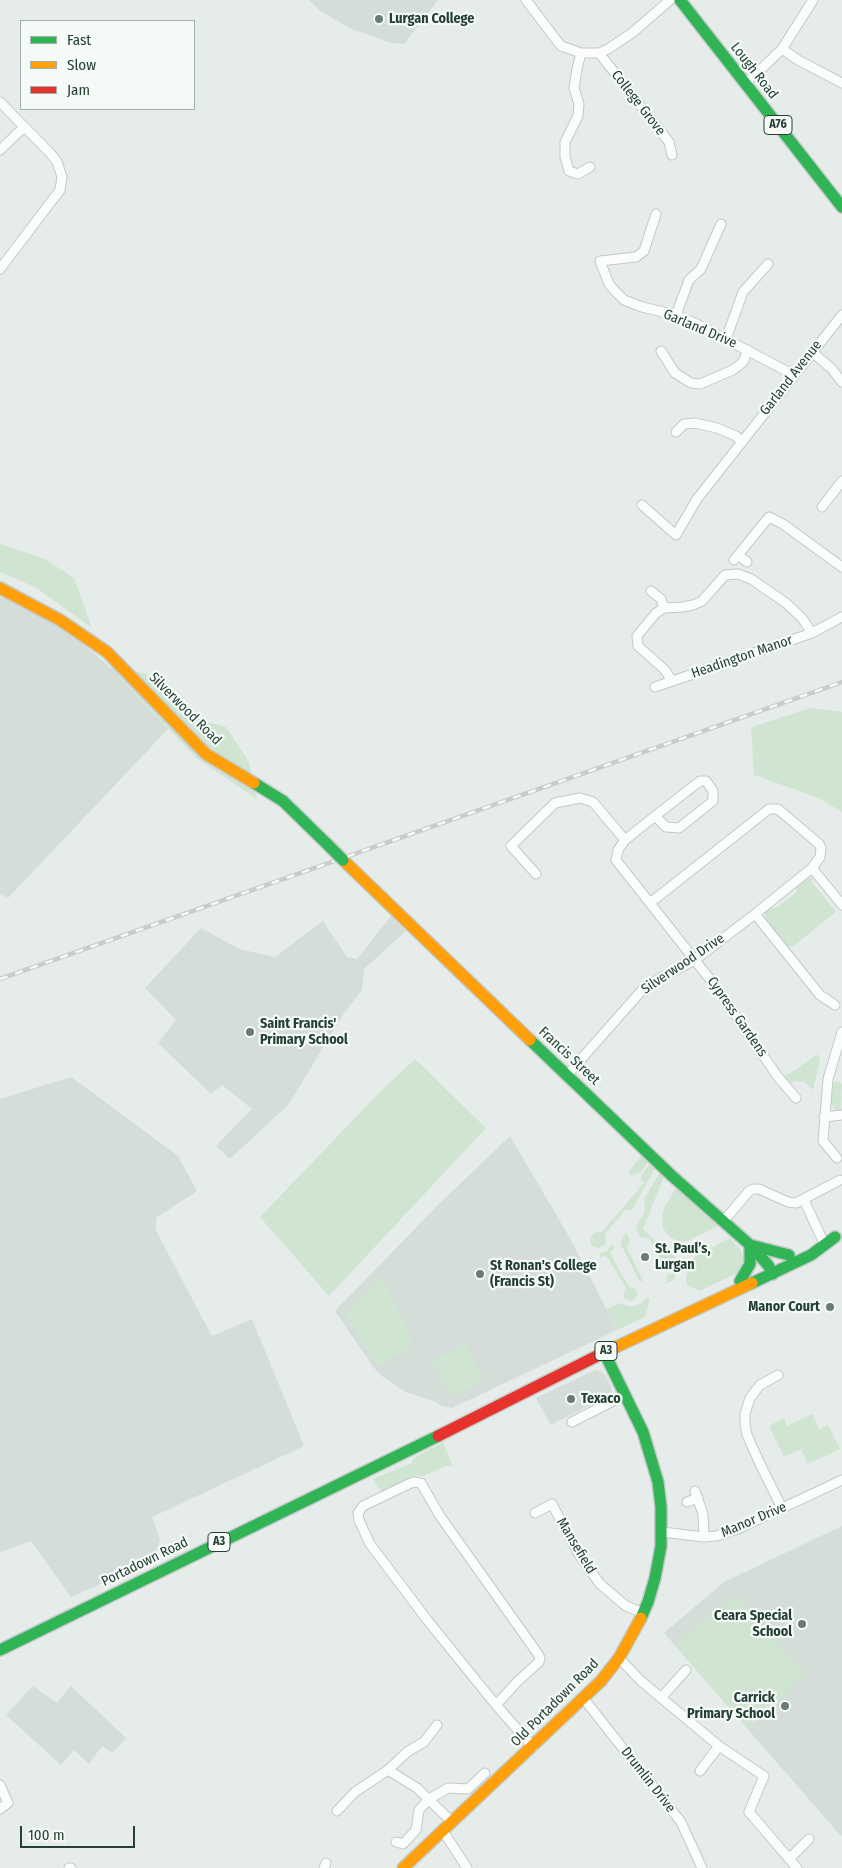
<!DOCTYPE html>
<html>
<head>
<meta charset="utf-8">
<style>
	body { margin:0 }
	#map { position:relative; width:842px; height:1868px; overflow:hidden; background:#e6ece9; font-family:"Fira Sans Condensed",sans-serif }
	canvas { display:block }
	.legend { position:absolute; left:20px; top:20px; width:175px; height:90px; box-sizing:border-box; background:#f5faf7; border:1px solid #a1afa9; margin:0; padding:6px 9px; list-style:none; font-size:15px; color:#243f33 }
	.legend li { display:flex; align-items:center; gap:10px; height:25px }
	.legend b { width:25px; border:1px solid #a1afa9 }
	.scale { position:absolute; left:20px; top:1826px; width:115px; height:22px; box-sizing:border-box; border:2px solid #243f33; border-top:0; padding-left:6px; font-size:15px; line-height:18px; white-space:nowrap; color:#243f33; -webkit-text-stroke:4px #f5faf7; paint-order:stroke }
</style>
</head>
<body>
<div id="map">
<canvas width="842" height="1868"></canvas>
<ul class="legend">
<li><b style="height:6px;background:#30b455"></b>Fast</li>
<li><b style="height:6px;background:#ff9f0a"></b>Slow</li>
<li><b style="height:6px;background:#e5322d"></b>Jam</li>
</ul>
<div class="scale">100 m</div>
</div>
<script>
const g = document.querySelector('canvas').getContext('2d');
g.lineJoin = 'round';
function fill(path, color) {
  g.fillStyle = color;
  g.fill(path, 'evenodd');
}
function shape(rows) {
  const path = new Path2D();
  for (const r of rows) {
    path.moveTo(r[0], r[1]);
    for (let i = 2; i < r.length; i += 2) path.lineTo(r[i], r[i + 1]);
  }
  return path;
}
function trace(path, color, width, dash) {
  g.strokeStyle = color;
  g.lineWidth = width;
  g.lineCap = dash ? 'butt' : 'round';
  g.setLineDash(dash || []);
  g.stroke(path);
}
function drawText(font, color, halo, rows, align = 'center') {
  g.font = font + ' "Fira Sans Condensed",sans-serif';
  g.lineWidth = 4.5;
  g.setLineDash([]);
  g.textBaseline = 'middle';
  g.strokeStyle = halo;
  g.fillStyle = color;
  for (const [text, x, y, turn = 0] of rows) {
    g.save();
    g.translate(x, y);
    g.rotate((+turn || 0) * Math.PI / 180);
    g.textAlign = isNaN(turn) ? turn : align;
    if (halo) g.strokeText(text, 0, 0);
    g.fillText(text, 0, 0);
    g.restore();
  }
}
fill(shape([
	[309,0,438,0,404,44,391,43,349,28,318,9],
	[0,597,23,606,77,639,111,668,168,729,8,898,0,894],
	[391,916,406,931,364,969,362,990,342,1016,289,1104,230,1159,216,1146,252,1109,222,1085,211,1094,158,1043,176,1020,145,988,201,928,239,949,275,957,323,921,347,957,357,959],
	[71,1077,177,1155,197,1191,156,1218,156,1231,212,1336,252,1319,304,1446,152,1517,160,1539,157,1550,145,1564,71,1597,31,1541,0,1552,0,1099],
	[510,1136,571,1240,617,1330,452,1408,441,1406,436,1402,406,1392,383,1377,374,1368,335,1311,436,1207],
	[595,1370,601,1371,606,1376,612,1388,611,1394,551,1425,536,1398],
	[842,1526,842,1835,841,1836,664,1633,724,1582],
	[33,1686,57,1703,71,1686,126,1738,113,1753,102,1746,89,1764,74,1750,61,1765,6,1715]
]), '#d4ddd8');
fill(shape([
	[0,544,45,559,74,578,92,628,35,587,0,572],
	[111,668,144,673,161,683,191,717,226,727,249,762,257,799,196,758],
	[811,708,842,712,842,812,819,798,754,775,751,727],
	[809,878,813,879,812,882,836,912,792,947,786,946,766,920,765,913,771,907,776,908,797,892,796,887],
	[817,1054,820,1060,813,1090,805,1082,795,1081,791,1083,784,1079,786,1075,795,1070],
	[415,1059,486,1128,329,1296,260,1217,380,1092],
	[834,1082,839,1082,842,1084,841,1111,836,1110,831,1103],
	[642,1155,648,1162,641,1172,631,1176,628,1172],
	[650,1163,655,1168,633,1208,628,1211,626,1209,605,1234,606,1238,605,1245,599,1248,593,1247,590,1242,592,1235,596,1232,602,1232,644,1183,641,1179,641,1176],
	[660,1172,664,1176,643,1229,656,1242,671,1251,679,1263,674,1280,665,1284,668,1278,666,1275,672,1274,672,1269,664,1268,649,1239,640,1237,636,1227,645,1211,644,1199],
	[676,1188,718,1226,687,1241,678,1242,668,1235,663,1228,662,1217,664,1208],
	[626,1232,630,1240,627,1248,643,1280,640,1282,620,1243],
	[730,1238,740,1249,743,1257,742,1271,699,1291,686,1284,687,1273,695,1256],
	[612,1244,614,1248,610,1253,629,1287,634,1288,637,1292,637,1296,632,1301,628,1300,624,1297,624,1293,626,1288,606,1255,600,1258,599,1254,607,1251],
	[381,1275,415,1346,377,1366,345,1314],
	[646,1298,650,1299,645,1317,617,1330,607,1309,619,1303,628,1306,635,1306,642,1303],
	[465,1344,484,1381,451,1397,432,1361],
	[812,1414,819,1429,828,1425,840,1449,808,1464,801,1449,784,1457,769,1426,784,1418,787,1426],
	[443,1443,453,1466,445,1466,424,1476,415,1476,382,1492,373,1479,412,1463,412,1460,424,1452],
	[735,1595,806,1674,749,1729,674,1644]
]), '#d0e4d2');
const street = shape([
	[526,0,561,46,581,53,599,53,608,49,632,33,670,0],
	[782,49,798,60,842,83],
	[581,53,577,69,574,88,579,104,578,116,565,142,565,157,569,171,578,174,590,167],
	[599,53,669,142,672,155],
	[745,83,756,74,782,49,813,0],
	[0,102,51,154,57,162,62,177,60,190,0,269],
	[0,150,24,127],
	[656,214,644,251,636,257,600,261,609,284,615,291,624,300,642,307,676,315,699,325,794,375],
	[676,315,689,280,701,269,721,224],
	[726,339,743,292,768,264],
	[661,351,675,373,691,383,700,384,733,370,743,362,748,350],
	[812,352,831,368,842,382],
	[676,432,684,424,695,423,717,428,736,436,741,441],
	[642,505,676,535,697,499,842,315],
	[822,507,842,481],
	[738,555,747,562],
	[734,560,769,517,783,524,842,567],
	[651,591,661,599,664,608],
	[672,681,665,670,638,646,637,636,656,613,664,608,682,607,693,605,702,601,725,575,738,574,751,579,786,603,802,618,812,633],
	[655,687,812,633,842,617],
	[655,816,666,827,679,828,713,801,713,791,706,781,700,781,655,816,625,840,618,850,616,860,716,987,778,1077,796,1098],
	[812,868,842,905],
	[536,874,511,846,555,803,580,798,593,802,625,840],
	[755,914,820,995,835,1005],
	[568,1074,643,989,658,979,695,960,755,914,812,868,820,857,821,848,819,844,778,809,769,809,650,903],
	[824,1117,842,1115],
	[837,1158,823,1141,828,1079,842,1032],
	[804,1200,823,1241],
	[723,1222,749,1191,754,1189,759,1189,788,1202,796,1203,840,1180],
	[778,1375,760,1385,750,1398,745,1414,745,1425,747,1435,760,1464,782,1508],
	[572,1422,625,1395],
	[695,1491,703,1514,704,1537],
	[687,1502,698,1498],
	[535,1513,552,1504,578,1553,600,1584,626,1606,643,1613],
	[662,1532,704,1537,716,1536,738,1529,842,1480],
	[619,1658,641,1681,719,1746,764,1776,749,1812,797,1868],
	[661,1698,686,1670],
	[584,1699,681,1822,702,1868],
	[496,1705,518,1681,539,1662,540,1658,538,1654,440,1516,421,1483,413,1482,363,1506,358,1513,359,1520,370,1544,428,1621,496,1705,533,1747],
	[388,1770,417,1788,452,1822],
	[700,1771,719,1746],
	[0,1785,8,1803,0,1809],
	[337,1811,355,1792,388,1770,407,1752,424,1742,437,1725],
	[443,1831,467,1868],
	[396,1842,403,1844,416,1830,419,1810,429,1799,448,1788,468,1789,485,1773],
	[789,1859,809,1839],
	[69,1868,71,1868],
	[324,1868,326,1863]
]);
const fast = shape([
	[680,0,842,207],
	[254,783,283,801,327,844],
	[530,1040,671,1175,750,1245,768,1265,773,1274],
	[740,1281,750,1264,750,1245,789,1255],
	[752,1283,811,1255,835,1237],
	[604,1352,643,1432,658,1482,661,1507,661,1546,655,1578,648,1602,641,1618],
	[0,1650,438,1436]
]);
const slow = shape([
	[0,588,60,620,107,652,206,754,254,783],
	[343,860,530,1040],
	[597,1356,752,1283],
	[403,1868,601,1681,619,1658,641,1618]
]);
const jam = shape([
	[438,1436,597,1356]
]);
trace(street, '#c3c9c6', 11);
trace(fast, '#c2c9c6', 14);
trace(slow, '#c2c9c6', 14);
trace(jam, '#c2c9c6', 14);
trace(street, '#fbfcfc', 9);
trace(fast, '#30b455', 11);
trace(slow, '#ff9f0a', 11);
trace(jam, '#e5322d', 11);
const rail = shape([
	[0,979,842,682]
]);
trace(rail, '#c8ccca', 4.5);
trace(rail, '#f5faf7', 2.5, [8]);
const fastBridge = shape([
	[327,844,343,860]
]);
trace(fastBridge, '#c2c9c6', 14, []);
trace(fastBridge, '#30b455', 11);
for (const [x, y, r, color] of [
	[379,19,5,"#687c73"],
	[250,1032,5,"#687c73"],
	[645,1257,5,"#687c73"],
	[480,1274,5,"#687c73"],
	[830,1307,5,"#687c73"],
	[571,1399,5,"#687c73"],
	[802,1624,5,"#687c73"],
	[785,1706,5,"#687c73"]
]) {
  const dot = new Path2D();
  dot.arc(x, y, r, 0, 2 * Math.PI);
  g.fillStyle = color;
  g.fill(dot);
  trace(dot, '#f5faf7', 2);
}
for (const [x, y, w] of [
	[778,125,28],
	[606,1351,22],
	[219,1542,22]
]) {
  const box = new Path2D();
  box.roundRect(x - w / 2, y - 9.5, w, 19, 4);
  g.fillStyle = '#f5faf7';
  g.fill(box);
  trace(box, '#243f33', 1);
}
drawText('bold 12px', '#243f33', null, [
	["A76",778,125],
	["A3",606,1351],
	["A3",219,1542]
]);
drawText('bold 14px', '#243f33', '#f5faf7', [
	["Lurgan College",389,19],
	["Saint Francis'",260,1024],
	["Primary School",260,1040],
	["St. Paul’s,",655,1249],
	["Lurgan",655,1265],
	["St Ronan's College",490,1266],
	["(Francis St)",490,1282],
	["Manor Court",820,1307,"right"],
	["Texaco",581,1399],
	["Ceara Special",792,1616,"right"],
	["School",792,1632,"right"],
	["Carrick",775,1698,"right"],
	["Primary School",775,1714,"right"]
], 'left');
drawText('14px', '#243f33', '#f5faf7', [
	["Lough Road",754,71,52],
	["College Grove",638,103,52],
	["Garland Drive",700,329,23],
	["Garland Avenue",791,378,-52],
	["Headington Manor",742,657,-19],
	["Silverwood Road",185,709,45],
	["Silverwood Drive",683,964,-34],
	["Cypress Gardens",737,1017,55],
	["Francis Street",569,1056,43],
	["Manor Drive",754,1520,-23],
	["Mansefield",576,1546,59],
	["Portadown Road",145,1562,-26],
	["Old Portadown Road",555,1703,-45],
	["Drumlin Drive",648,1780,52]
]);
</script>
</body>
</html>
